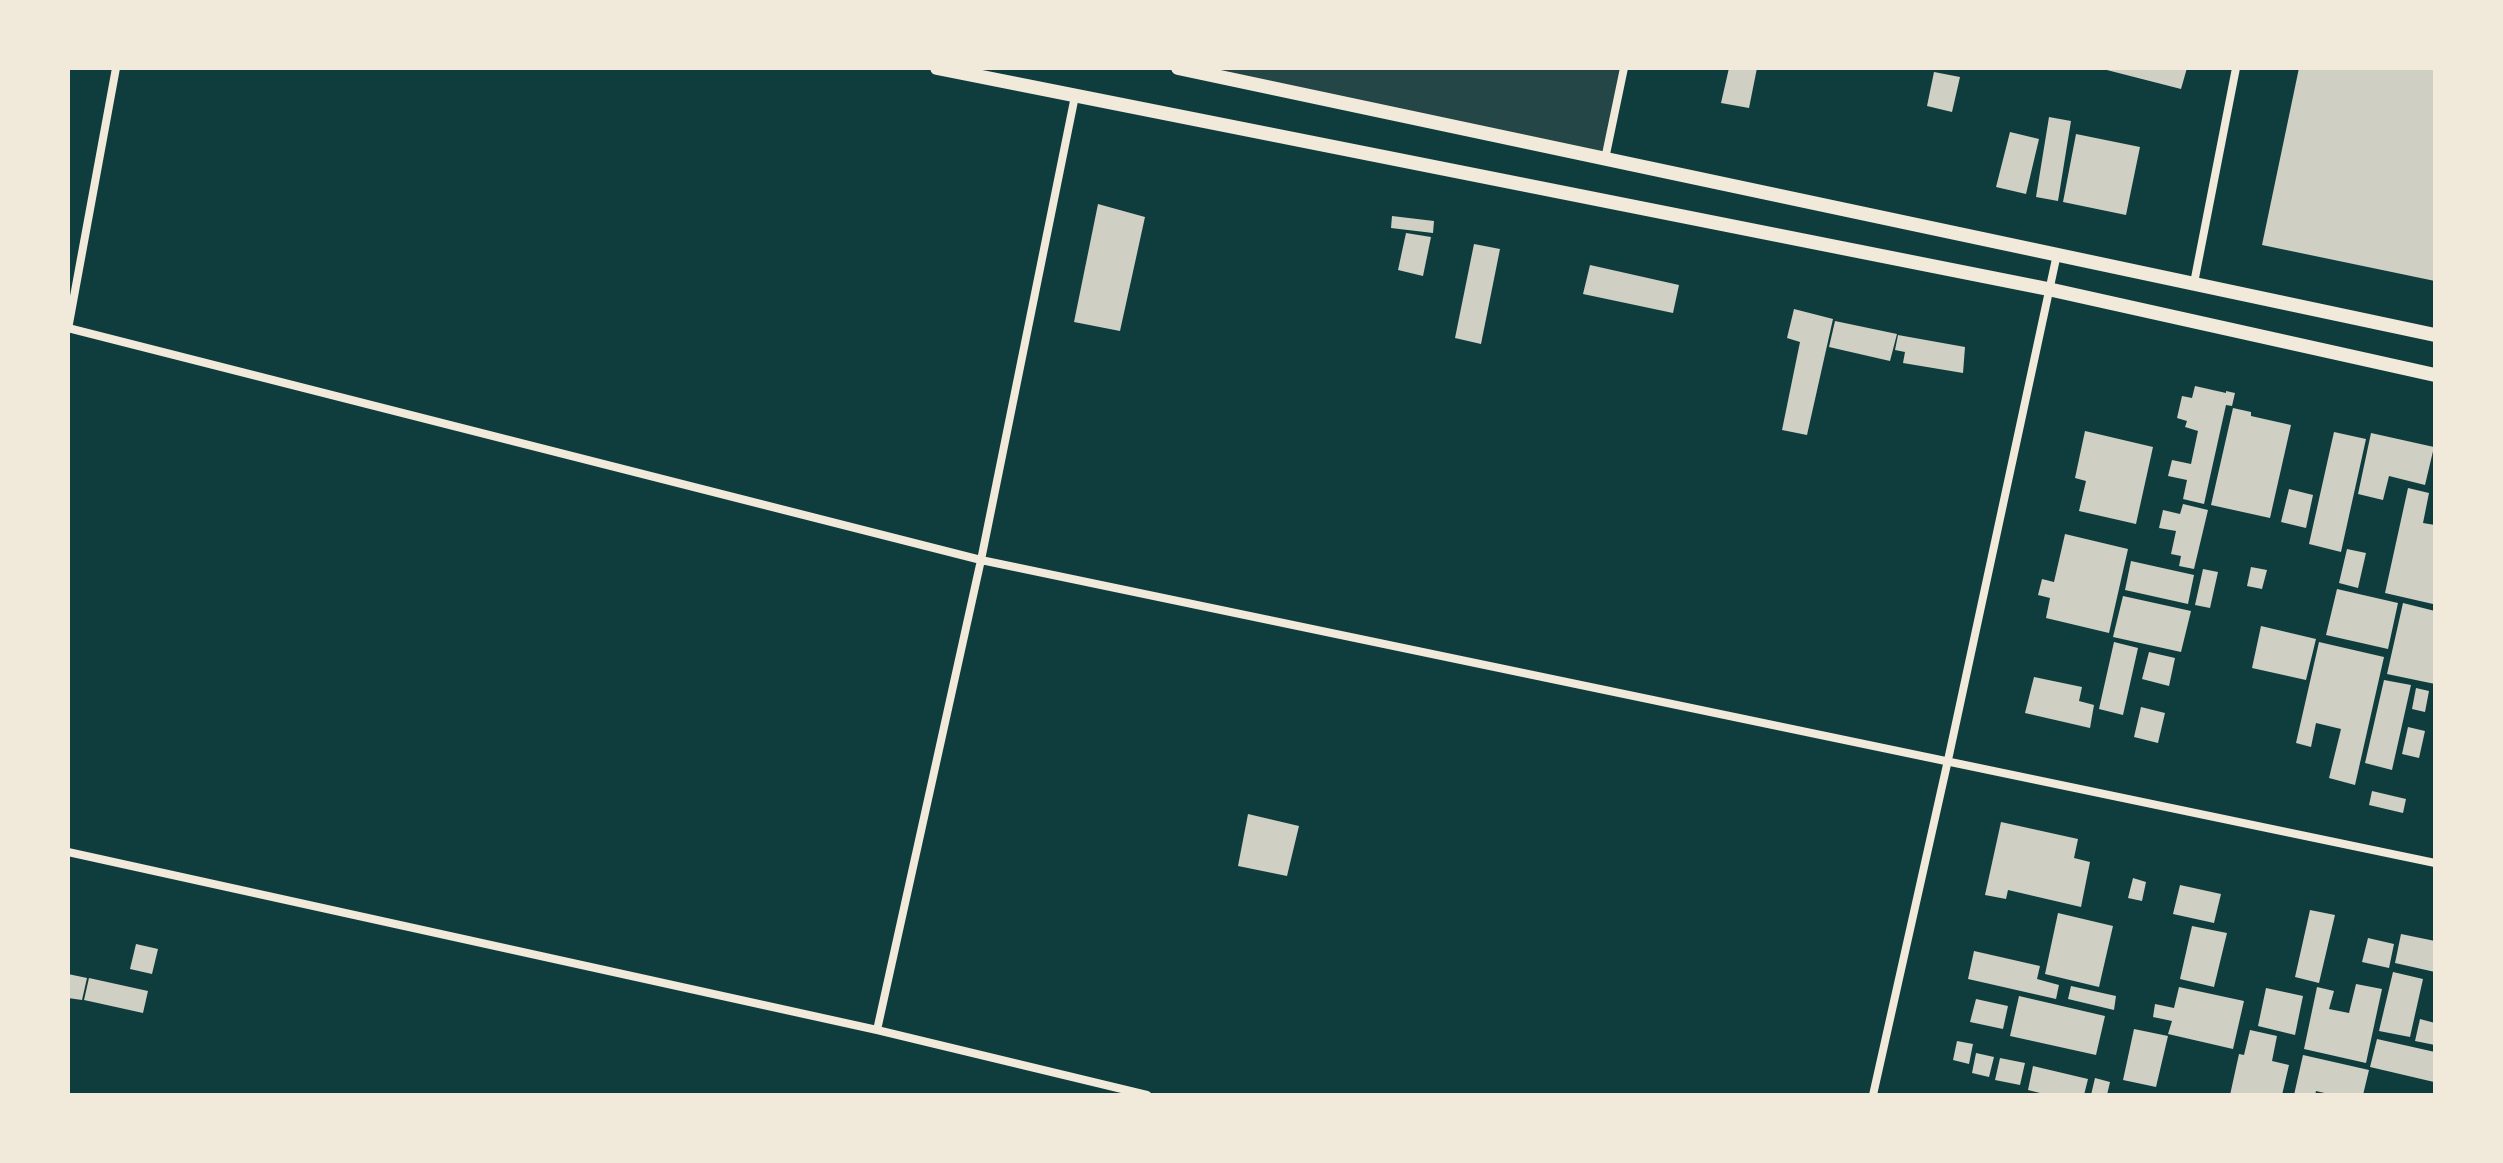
<!DOCTYPE html>
<html>
<head>
<meta charset="utf-8">
<style>
	body { margin:0 }
	#map { position:relative; width:2503px; height:1163px; overflow:hidden; background:#0f3d3e; font-family:Manrope,sans-serif }
	canvas { display:block }
	.frame { position:absolute; inset:0; border:70px solid #f1e9da; pointer-events:none }
</style>
</head>
<body>
<div id="map">
<canvas width="2503" height="1163"></canvas>
<div class="frame"></div>
</div>
<script>
const g = document.querySelector('canvas').getContext('2d');
g.lineJoin = 'round';
function fill(path, color) {
  g.fillStyle = color;
  g.fill(path, 'evenodd');
}
function shape(rows) {
  const path = new Path2D();
  for (const r of rows) {
    path.moveTo(r[0], r[1]);
    for (let i = 2; i < r.length; i += 2) path.lineTo(r[i], r[i + 1]);
  }
  return path;
}
function trace(path, color, width, dash) {
  g.strokeStyle = color;
  g.lineWidth = width;
  g.lineCap = dash ? 'butt' : 'round';
  g.setLineDash(dash || []);
  g.stroke(path);
}
fill(shape([
	[1173,68,1624,68,1605,159]
]), '#244646');
fill(shape([
	[1729,68,1757,68,1749,108,1721,103],
	[2099,68,2187,68,2181,89],
	[2299,68,2435,68,2435,281,2262,245],
	[1934,72,1960,77,1952,112,1927,106],
	[2049,117,2071,121,2058,201,2036,197],
	[2010,132,2039,139,2026,194,1996,187],
	[2076,134,2140,147,2126,215,2063,202],
	[1098,204,1145,217,1120,331,1074,322],
	[1392,216,1434,221,1433,233,1391,228],
	[1406,233,1431,237,1423,276,1398,270],
	[1474,244,1500,249,1481,344,1455,338],
	[1590,265,1679,285,1673,313,1583,294],
	[1794,309,1833,319,1807,435,1782,430,1800,342,1787,338],
	[1835,321,1897,334,1890,361,1829,347],
	[1898,335,1965,347,1963,373,1903,363,1905,352,1895,350],
	[2195,386,2226,393,2226,391,2235,393,2232,406,2226,405,2204,504,2183,499,2187,480,2168,476,2172,460,2191,464,2198,431,2185,427,2187,421,2177,418,2182,396,2192,398],
	[2233,408,2251,412,2251,416,2291,425,2270,518,2211,505],
	[2085,431,2153,447,2136,524,2079,511,2086,481,2075,478],
	[2334,432,2366,439,2341,552,2309,544],
	[2371,433,2434,447,2425,485,2389,476,2383,500,2358,494],
	[2408,488,2429,493,2423,523,2435,525,2433,604,2385,593],
	[2289,489,2313,495,2306,528,2281,522],
	[2183,504,2208,510,2194,569,2179,566,2181,556,2171,554,2176,531,2159,528,2163,510,2180,514],
	[2065,534,2128,549,2109,633,2046,618,2050,598,2038,595,2042,579,2054,582],
	[2347,549,2366,553,2358,588,2339,583],
	[2131,561,2194,575,2188,604,2125,590],
	[2251,567,2267,570,2262,589,2247,586],
	[2203,569,2218,572,2210,608,2195,605],
	[2337,589,2398,603,2388,649,2326,635],
	[2123,596,2191,611,2181,652,2113,637],
	[2403,603,2435,611,2435,684,2387,674],
	[2261,626,2316,639,2306,680,2252,668],
	[2114,642,2138,648,2123,715,2099,709],
	[2319,642,2384,657,2355,785,2329,778,2341,729,2316,723,2311,747,2296,743],
	[2149,652,2175,658,2169,686,2142,679],
	[2034,677,2082,687,2079,701,2094,705,2090,728,2025,713],
	[2384,680,2411,685,2392,770,2365,763],
	[2416,688,2429,691,2425,712,2412,709],
	[2141,707,2165,713,2158,743,2134,737],
	[2408,727,2425,731,2419,758,2402,754],
	[2372,791,2406,799,2403,813,2369,805],
	[1248,814,1299,826,1287,876,1238,866],
	[2001,822,2078,839,2074,858,2090,862,2081,907,2008,890,2006,899,1985,895],
	[2133,878,2146,882,2142,901,2128,898],
	[2180,885,2221,894,2214,923,2173,914],
	[2310,910,2335,915,2319,983,2295,977],
	[2058,913,2113,926,2099,987,2045,974],
	[2192,926,2227,933,2214,987,2180,979],
	[2401,934,2435,941,2435,972,2395,963],
	[2368,938,2394,944,2389,968,2362,962],
	[136,944,158,949,152,974,130,969],
	[1974,951,2040,966,2037,979,2059,985,2056,999,1968,979],
	[2393,972,2423,979,2410,1037,2379,1031],
	[68,974,87,978,82,1000,68,998],
	[89,978,148,991,143,1013,84,1000],
	[2356,984,2382,989,2366,1063,2304,1049,2317,987,2334,991,2329,1009,2349,1013],
	[2071,986,2116,996,2114,1010,2068,999],
	[2179,987,2244,1001,2233,1049,2168,1034,2172,1021,2153,1017,2155,1004,2174,1008],
	[2266,988,2303,996,2295,1035,2258,1026],
	[2019,996,2105,1016,2096,1055,2010,1036],
	[1976,999,2008,1006,2003,1029,1970,1022],
	[2420,1019,2435,1023,2435,1045,2415,1041],
	[2134,1029,2168,1036,2156,1087,2123,1080],
	[2250,1030,2277,1036,2272,1061,2289,1065,2282,1095,2230,1095,2239,1054,2244,1055],
	[2377,1039,2435,1052,2434,1082,2370,1067],
	[1957,1041,1973,1044,1969,1064,1953,1060],
	[1976,1053,1994,1057,1989,1077,1972,1073],
	[2303,1055,2369,1070,2363,1095,2333,1095,2316,1091,2315,1095,2294,1095],
	[2000,1058,2025,1063,2020,1085,1995,1080],
	[2033,1066,2088,1079,2084,1095,2048,1095,2028,1090],
	[2095,1078,2110,1082,2107,1095,2091,1095]
]), '#cfcfc3');
trace(shape([
	[1605,159,1624,68],
	[2194,283,2236,68],
	[68,328,981,560,2435,863],
	[68,329,116,68],
	[68,852,877,1030,1147,1095],
	[877,1030,981,560,1075,96],
	[1873,1095,1948,760,2057,254]
]), '#f1e9da', 8);
trace(shape([
	[937,68,2048,289,2435,375],
	[1178,68,2435,335]
]), '#f1e9da', 14);
</script>
</body>
</html>
